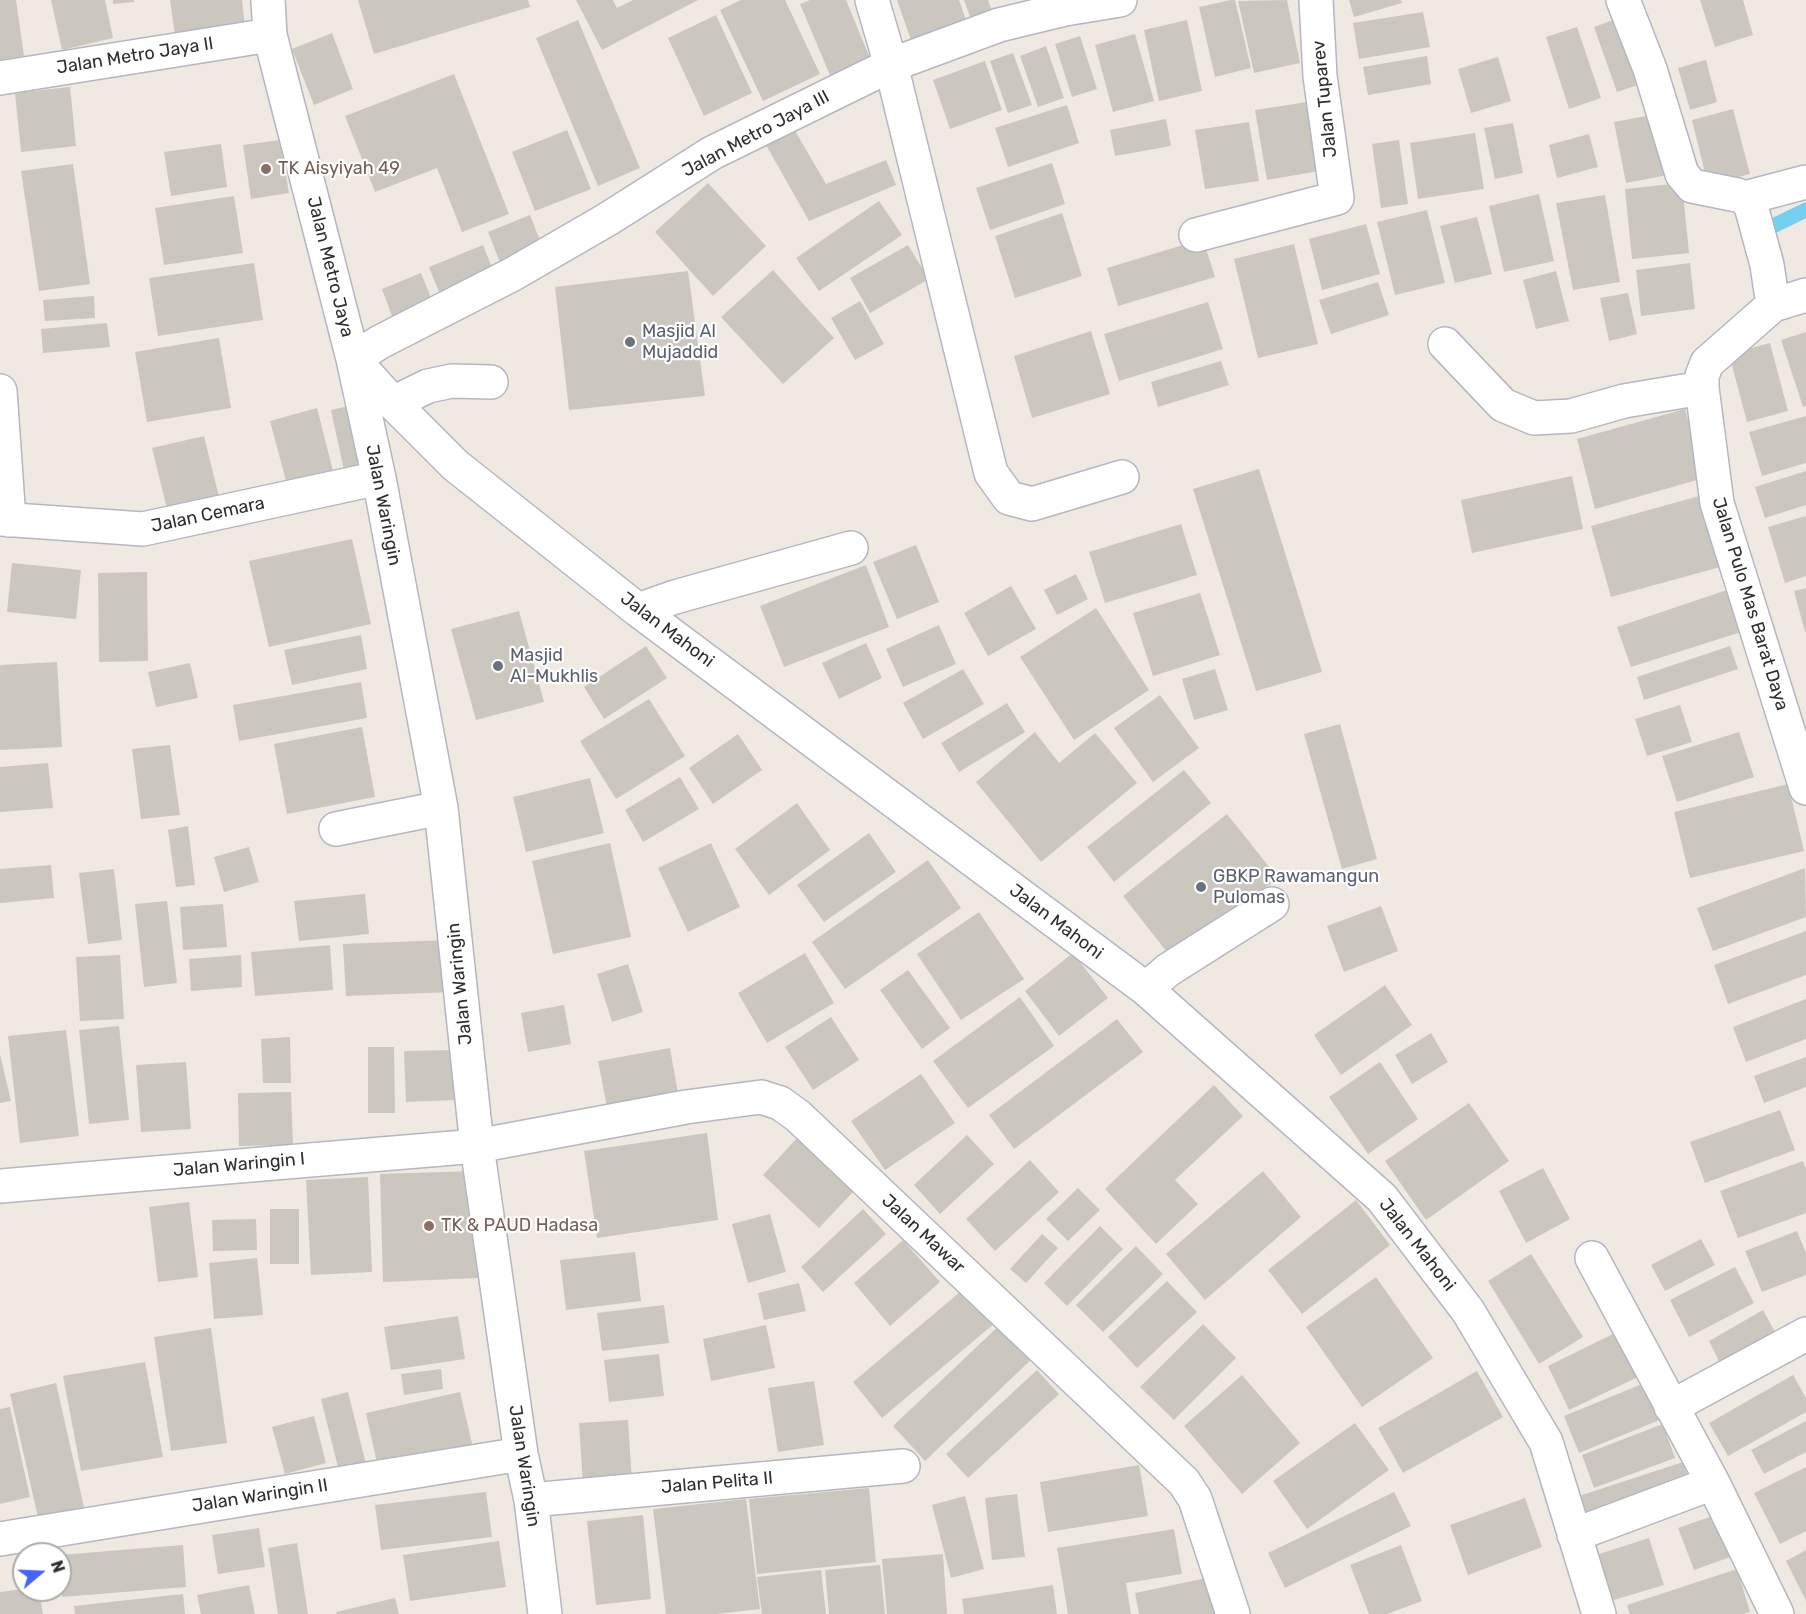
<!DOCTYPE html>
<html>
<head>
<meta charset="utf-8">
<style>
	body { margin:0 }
	#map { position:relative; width:1806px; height:1614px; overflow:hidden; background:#efe9e1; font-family:Rubik,sans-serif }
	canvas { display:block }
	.north { position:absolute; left:12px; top:1542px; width:60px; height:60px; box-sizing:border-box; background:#fff; border:2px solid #ababab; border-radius:50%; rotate:71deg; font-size:16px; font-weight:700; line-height:24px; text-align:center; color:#2e2e2e }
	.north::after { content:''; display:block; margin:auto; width:21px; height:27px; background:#4264fb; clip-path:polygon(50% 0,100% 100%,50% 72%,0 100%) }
</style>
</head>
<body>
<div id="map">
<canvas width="1806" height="1614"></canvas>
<div class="north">N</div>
</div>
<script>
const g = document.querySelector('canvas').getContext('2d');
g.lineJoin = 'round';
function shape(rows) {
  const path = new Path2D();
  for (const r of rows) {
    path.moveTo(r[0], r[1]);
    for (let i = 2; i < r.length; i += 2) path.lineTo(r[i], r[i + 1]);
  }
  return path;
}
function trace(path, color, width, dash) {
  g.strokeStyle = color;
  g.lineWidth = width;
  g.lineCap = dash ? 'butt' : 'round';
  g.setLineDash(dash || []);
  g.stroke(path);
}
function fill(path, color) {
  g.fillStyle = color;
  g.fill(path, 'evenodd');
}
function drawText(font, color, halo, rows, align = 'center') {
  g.font = font + ' Rubik,sans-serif';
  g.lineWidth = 4.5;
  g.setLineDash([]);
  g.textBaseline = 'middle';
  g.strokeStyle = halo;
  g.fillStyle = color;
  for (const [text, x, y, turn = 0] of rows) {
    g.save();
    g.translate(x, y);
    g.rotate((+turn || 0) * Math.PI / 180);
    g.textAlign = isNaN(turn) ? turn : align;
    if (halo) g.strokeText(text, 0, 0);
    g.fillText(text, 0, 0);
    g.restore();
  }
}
trace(shape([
	[1773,226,1806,210]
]), '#75cff0', 15);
fill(shape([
	[0,0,16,0,24,56,0,60],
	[51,0,105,0,113,38,62,50],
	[113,0,134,0,134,2,113,4],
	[170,0,242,0,245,27,175,35],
	[358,0,528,0,530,7,374,54],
	[576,0,613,0,617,8,633,0,698,0,602,50],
	[741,0,785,0,820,74,763,101,720,10],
	[810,0,846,0,872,63,832,80,800,4],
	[897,0,959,0,967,23,912,43],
	[964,0,988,0,992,11,971,19],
	[1231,0,1235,0,1251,68,1215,77,1199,7],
	[1287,0,1300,63,1254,73,1238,1],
	[1349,0,1401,0,1402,3,1354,17],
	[1700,0,1743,0,1753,35,1715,47],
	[1423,12,1430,47,1359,59,1353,23],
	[716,15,752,93,704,116,668,38],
	[1627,15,1650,81,1617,92,1594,27],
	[578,20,640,168,598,186,536,38],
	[1187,20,1202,91,1159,101,1144,30],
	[1577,27,1601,98,1569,109,1546,37],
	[332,33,353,89,314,105,292,49],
	[1135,34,1154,101,1113,112,1095,45],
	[1080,36,1097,89,1072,97,1055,44],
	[1046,46,1064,98,1038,107,1020,56],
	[1013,53,1032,105,1008,113,990,61],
	[1427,56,1431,84,1368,95,1363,67],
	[1498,57,1511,101,1471,113,1458,69],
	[1706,60,1717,102,1690,110,1678,68],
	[985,61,1002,110,950,129,933,80],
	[454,74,509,214,462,232,437,168,375,192,345,116],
	[70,87,76,146,21,152,15,93],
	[1314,101,1325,170,1267,180,1255,110],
	[1067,105,1079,143,1008,167,995,128],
	[1733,109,1750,174,1708,185,1692,120],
	[1661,113,1673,174,1626,183,1614,122],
	[1166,119,1171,146,1115,156,1110,130],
	[1249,122,1259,181,1205,189,1195,130],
	[1513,123,1523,173,1495,179,1484,128],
	[794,129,826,184,886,160,896,185,809,221,766,145],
	[567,130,591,189,535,211,512,152],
	[1475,133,1484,189,1418,199,1410,143],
	[1589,134,1598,167,1557,178,1549,145],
	[280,140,289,193,251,199,243,145],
	[1399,140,1408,204,1381,208,1372,144],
	[221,144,227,187,171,196,164,152],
	[1052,163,1065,204,990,230,976,188],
	[73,164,90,284,39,291,21,171],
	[708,183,766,246,713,296,655,232],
	[1682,183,1689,253,1632,259,1625,189],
	[1539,194,1554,261,1504,272,1489,206],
	[1605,195,1620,282,1573,290,1556,203],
	[234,196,243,253,164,265,155,208],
	[879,201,902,235,819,291,796,258],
	[1427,210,1445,283,1395,295,1377,222],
	[1062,213,1082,276,1015,298,995,236],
	[530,215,543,248,501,265,488,232],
	[1477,217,1492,274,1455,283,1440,226],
	[1366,224,1380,274,1322,290,1309,239],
	[1203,239,1215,277,1118,306,1107,268],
	[1294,244,1318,344,1258,358,1234,259],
	[483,245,495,275,441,297,429,267],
	[908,245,929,279,870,313,850,278],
	[254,263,263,320,158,336,149,278],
	[1690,263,1695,309,1641,316,1636,270],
	[773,270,834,338,783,384,721,317],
	[688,271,705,396,569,410,555,287],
	[1556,271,1569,321,1536,329,1523,280],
	[421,273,432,300,392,316,382,289],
	[1378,282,1389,315,1331,334,1319,300],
	[1628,293,1637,334,1609,341,1600,298],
	[94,296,95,318,45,321,43,300],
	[860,301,884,344,855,360,831,318],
	[1208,302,1223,349,1119,381,1104,334],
	[107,323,110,347,43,353,41,329],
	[1091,331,1110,394,1032,418,1014,356],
	[1806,332,1806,406,1803,407,1781,340],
	[219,338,231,408,147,422,135,352],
	[1770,343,1788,411,1747,422,1729,354],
	[1221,361,1229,385,1158,407,1151,382],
	[353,405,367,465,344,470,331,410],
	[317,408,335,479,289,492,270,421],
	[1685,409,1704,478,1595,509,1577,439],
	[1806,416,1806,463,1762,476,1749,432],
	[204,436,221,505,169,517,152,448],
	[1259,469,1322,672,1256,691,1193,489],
	[1806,471,1806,505,1765,518,1755,487],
	[1572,476,1583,529,1472,553,1461,500],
	[1710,493,1731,564,1611,597,1591,526],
	[1806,516,1806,576,1785,583,1768,527],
	[1181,524,1197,575,1105,603,1089,552],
	[352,539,371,624,269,647,249,561],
	[916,545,939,602,897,619,873,562],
	[12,563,81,570,76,619,7,612],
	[866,565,889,627,784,667,760,606],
	[147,572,148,661,99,662,98,573],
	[1076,574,1088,599,1057,615,1044,590],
	[1011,586,1036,629,988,656,964,613],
	[1806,588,1806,632,1805,632,1794,591],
	[1727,590,1741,632,1631,667,1617,627],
	[1200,593,1220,655,1153,676,1133,613],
	[1096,608,1149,690,1074,740,1020,657],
	[519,611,544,702,476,720,451,629],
	[939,625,956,664,903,687,886,649],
	[361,635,367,669,292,685,284,650],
	[866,643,882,678,839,699,822,663],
	[646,646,667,678,604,719,584,687],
	[1730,646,1738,669,1644,700,1637,677],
	[57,662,62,747,0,750,0,665],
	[190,663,198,698,156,707,148,672],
	[963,669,984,704,923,739,903,703],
	[1215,669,1228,710,1194,720,1182,679],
	[361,682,367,718,239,741,233,705],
	[1160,695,1199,748,1153,782,1114,728],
	[649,699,685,756,616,799,580,741],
	[1007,703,1025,732,959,772,941,743],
	[1680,705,1692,742,1647,756,1635,719],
	[1340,724,1377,859,1342,869,1304,734],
	[362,727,375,797,287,814,274,744],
	[1035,732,1059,763,1095,733,1137,783,1041,862,976,782],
	[1739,732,1754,777,1677,802,1662,756],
	[738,734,762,770,713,804,689,768],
	[170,745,180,815,141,819,132,749],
	[48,763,53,808,0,812,0,767],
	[1184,770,1211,803,1114,882,1087,847],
	[680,777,699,809,643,842,625,810],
	[590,778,604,833,526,852,513,797],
	[1788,784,1804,851,1690,878,1674,812],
	[797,803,830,850,769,895,735,849],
	[1227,814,1278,878,1174,961,1123,896],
	[188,826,195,885,176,887,168,830],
	[869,833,896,872,824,922,797,885],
	[610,843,631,937,553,954,532,861],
	[711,843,740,907,688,932,658,868],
	[249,847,259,882,224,892,214,857],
	[928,860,961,908,845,989,812,942],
	[51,865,54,898,0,903,0,869],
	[1805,868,1806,917,1713,951,1697,908],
	[114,869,122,940,88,944,79,873],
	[365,894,369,934,299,941,294,901],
	[167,901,177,983,144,987,135,904],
	[223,904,227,947,183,950,180,907],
	[1381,906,1398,951,1344,972,1327,926],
	[979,912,1024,979,961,1020,917,954],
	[1806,931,1806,975,1728,1004,1714,965],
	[448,940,451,992,346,996,343,944],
	[330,945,333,990,255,996,251,952],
	[805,953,834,1003,767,1043,738,993],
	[1073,953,1108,998,1059,1036,1025,991],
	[120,955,124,1019,80,1021,76,957],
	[241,955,242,987,191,991,189,959],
	[628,964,643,1012,612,1022,597,974],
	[908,970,950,1028,922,1049,880,990],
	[1385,985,1412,1025,1341,1075,1314,1035],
	[1020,997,1054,1046,968,1108,933,1061],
	[1806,999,1806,1039,1746,1062,1733,1027],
	[564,1005,571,1044,528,1052,521,1013],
	[831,1017,859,1060,813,1090,785,1047],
	[1117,1019,1143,1052,1014,1149,989,1115],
	[119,1026,129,1120,89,1124,79,1030],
	[66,1030,79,1136,20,1143,8,1036],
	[1431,1033,1448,1062,1412,1084,1395,1055],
	[290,1037,291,1083,263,1083,261,1039],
	[368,1047,394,1047,395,1113,368,1113],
	[670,1048,678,1094,607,1107,598,1061],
	[454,1050,456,1100,406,1102,404,1051],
	[0,1054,11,1101,0,1103],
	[1806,1057,1806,1087,1764,1103,1754,1076],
	[186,1062,191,1129,141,1132,136,1065],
	[1380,1062,1418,1119,1368,1154,1329,1097],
	[921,1074,955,1123,885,1170,851,1121],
	[1214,1085,1243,1116,1175,1180,1198,1204,1156,1244,1105,1189],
	[291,1092,293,1145,239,1146,238,1093],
	[1469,1103,1509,1161,1426,1220,1385,1161],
	[1780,1110,1795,1150,1705,1183,1690,1142],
	[707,1133,718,1220,597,1238,584,1151],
	[967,1135,994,1164,940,1214,914,1185],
	[797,1138,854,1191,819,1228,763,1175],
	[1030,1160,1059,1192,995,1251,966,1219],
	[1803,1161,1806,1169,1806,1213,1738,1238,1720,1191],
	[1543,1168,1570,1219,1526,1243,1499,1191],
	[475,1171,479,1278,383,1282,380,1174],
	[1263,1171,1301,1217,1205,1300,1166,1254],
	[368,1177,372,1272,311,1275,306,1180],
	[1078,1188,1100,1210,1068,1241,1046,1219],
	[1356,1200,1390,1245,1302,1314,1268,1270],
	[189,1202,198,1277,158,1282,149,1207],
	[270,1209,299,1209,299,1264,270,1264],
	[863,1209,886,1234,823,1292,801,1267],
	[770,1214,786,1272,748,1283,732,1224],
	[256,1219,257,1250,213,1251,212,1220],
	[1100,1226,1123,1249,1067,1306,1044,1283],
	[1797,1231,1806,1253,1806,1275,1762,1292,1745,1251],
	[1042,1234,1058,1248,1026,1283,1010,1269],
	[1701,1239,1715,1265,1665,1291,1651,1265],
	[903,1240,940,1282,890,1326,854,1283],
	[1136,1246,1163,1274,1103,1332,1076,1305],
	[635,1252,641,1301,566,1310,560,1260],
	[1531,1254,1583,1337,1539,1364,1488,1281],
	[257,1258,263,1315,214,1319,209,1263],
	[1735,1267,1754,1303,1689,1337,1670,1300],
	[1376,1277,1433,1358,1362,1407,1306,1327],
	[1167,1281,1197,1312,1137,1368,1108,1337],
	[799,1283,806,1311,764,1320,758,1293],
	[966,1287,995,1323,882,1418,853,1382],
	[664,1305,669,1343,602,1351,597,1313],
	[1763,1310,1776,1334,1721,1365,1709,1341],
	[458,1316,465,1359,391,1370,384,1327],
	[1004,1321,1036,1355,925,1461,893,1426],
	[1203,1324,1236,1358,1174,1420,1140,1387],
	[766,1325,775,1368,711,1381,703,1339],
	[211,1328,227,1443,171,1451,154,1337],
	[1617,1332,1638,1377,1569,1410,1548,1366],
	[659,1354,664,1396,609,1402,604,1360],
	[145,1362,163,1457,81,1471,63,1376],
	[441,1369,443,1389,404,1395,401,1374],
	[1037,1370,1059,1394,968,1478,946,1454],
	[1477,1371,1503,1417,1403,1473,1378,1428],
	[1242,1375,1300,1443,1242,1494,1184,1426],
	[1793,1375,1806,1398,1806,1412,1728,1456,1709,1423],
	[814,1381,824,1445,778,1452,768,1388],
	[1647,1382,1662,1419,1579,1453,1564,1416],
	[56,1383,86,1516,40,1526,10,1394],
	[348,1392,366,1464,339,1471,321,1399],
	[460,1392,474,1452,379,1472,366,1413],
	[10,1407,30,1497,0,1504,0,1409],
	[314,1416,326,1463,285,1474,272,1427],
	[628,1420,632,1482,583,1485,579,1423],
	[1806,1421,1806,1452,1764,1474,1751,1450],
	[1355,1423,1389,1470,1307,1529,1273,1481],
	[1663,1424,1675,1458,1594,1488,1582,1455],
	[1683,1462,1691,1488,1579,1525,1570,1499],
	[1139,1465,1148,1516,1048,1532,1040,1482],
	[1806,1467,1806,1531,1780,1544,1754,1493],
	[869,1488,876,1562,757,1574,749,1499],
	[486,1492,492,1537,381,1550,375,1505],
	[1394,1492,1411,1526,1285,1588,1268,1553],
	[1017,1494,1025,1557,992,1560,985,1498],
	[965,1496,984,1569,951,1578,932,1505],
	[1525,1498,1542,1547,1468,1575,1450,1525],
	[746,1499,760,1609,717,1614,666,1614,653,1509],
	[1721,1513,1736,1555,1694,1570,1678,1528],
	[643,1515,651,1599,596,1605,587,1521],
	[259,1528,265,1567,218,1574,212,1535],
	[1174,1529,1182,1574,1126,1583,1131,1614,1068,1614,1057,1548],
	[1649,1538,1664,1585,1607,1602,1593,1556],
	[499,1541,506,1587,410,1601,403,1555],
	[297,1543,308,1614,278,1614,268,1548],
	[183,1545,186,1587,62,1597,60,1555],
	[1401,1545,1422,1601,1387,1614,1369,1614,1350,1565],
	[1806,1550,1806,1601,1786,1561],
	[943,1554,947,1614,887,1614,882,1559],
	[880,1565,885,1614,829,1614,825,1570],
	[1737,1569,1750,1612,1743,1614,1630,1614,1627,1605],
	[821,1570,826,1614,762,1614,757,1577],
	[1216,1576,1224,1614,1139,1614,1135,1593],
	[249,1585,255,1614,201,1614,197,1595],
	[1053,1585,1057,1614,964,1614,962,1599],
	[24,1589,39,1590,43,1614,0,1614,0,1592],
	[183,1594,185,1614,75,1614,74,1606],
	[395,1598,399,1614,337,1614,336,1612]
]), '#cbc7bf');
const minor = shape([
	[268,0,270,35,353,359,379,478,441,808,477,1146,521,1454,531,1500,545,1614],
	[872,0,891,65,991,473,1009,498,1032,504,1122,477],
	[1623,0,1650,69,1682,174,1692,186,1737,195,1745,198,1751,206,1767,265,1773,305],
	[0,78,270,35],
	[1745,198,1806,182],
	[1196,235,1337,198,1320,76,1316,0],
	[1806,295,1773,305,1707,363,1702,376,1702,388,1717,503,1806,788],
	[1445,344,1503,405,1534,418,1571,416,1624,401,1702,388],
	[353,359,393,403,455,465,638,610,1146,989,1382,1198,1468,1311,1546,1442,1599,1614],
	[353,359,380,342,513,274,608,219,712,153,891,65,999,25,1065,9,1120,0],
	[0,391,9,520],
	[393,403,428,386,452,381,491,382],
	[0,519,143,529,379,478],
	[638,610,675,597,851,548],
	[336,829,441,808],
	[1146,989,1168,970,1272,904],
	[0,1186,477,1146,686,1107,761,1097,780,1103,798,1116,1184,1482,1195,1499,1233,1614],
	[1592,1258,1713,1483,1777,1614],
	[1671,1407,1806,1334],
	[531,1500,903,1466],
	[1574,1535,1713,1483],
	[0,1539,521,1454]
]);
trace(minor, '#b4b7c1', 36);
trace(minor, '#fff', 33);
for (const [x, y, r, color] of [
	[266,169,6,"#8d6e63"],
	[630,342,6,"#6b7280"],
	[498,666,6,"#6b7280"],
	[1201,887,6,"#6b7280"],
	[429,1226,6,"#8d6e63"]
]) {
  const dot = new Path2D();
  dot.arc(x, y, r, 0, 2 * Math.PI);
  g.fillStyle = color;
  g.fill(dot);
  trace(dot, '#fff', 2);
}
drawText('18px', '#2e2e2e', '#fff', [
	["Jalan Metro Jaya II",135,56,-9],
	["Jalan Tuparev",1325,99,-96],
	["Jalan Metro Jaya III",756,134,-28],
	["Jalan Metro Jaya",330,267,76],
	["Jalan Waringin",383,505,79],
	["Jalan Cemara",208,515,-12],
	["Jalan Pulo Mas Barat Daya",1750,604,73],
	["Jalan Mahoni",667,630,37],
	["Jalan Mahoni",1056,922,37],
	["Jalan Waringin",460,984,-96],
	["Jalan Waringin I",239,1165,-5],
	["Jalan Mawar",923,1234,43],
	["Jalan Mahoni",1417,1245,52],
	["Jalan Waringin",524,1466,81],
	["Jalan Pelita II",717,1483,-5],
	["Jalan Waringin II",260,1496,-9]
]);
drawText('18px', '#785e54', '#fff', [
	["TK Aisyiyah 49",278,169],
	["TK & PAUD Hadasa",441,1226]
], 'left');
drawText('18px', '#5b616d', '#fff', [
	["Masjid Al",642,332],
	["Mujaddid",642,353],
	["Masjid",510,656],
	["Al-Mukhlis",510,677],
	["GBKP Rawamangun",1213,877],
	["Pulomas",1213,898]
], 'left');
</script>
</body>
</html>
